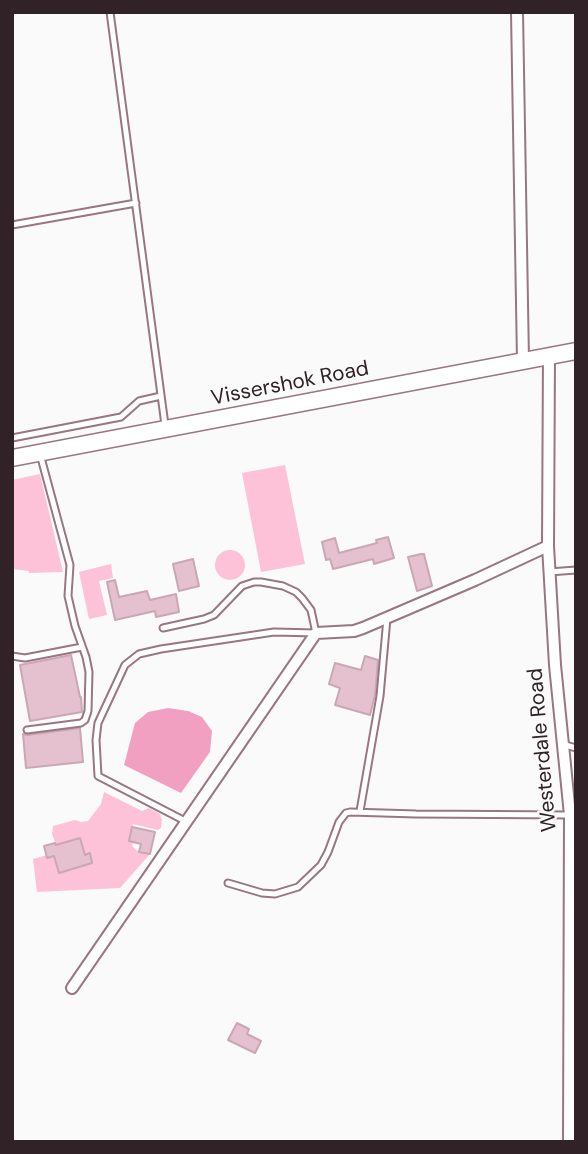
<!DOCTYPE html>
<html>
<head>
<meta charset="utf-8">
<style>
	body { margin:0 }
	#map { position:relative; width:588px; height:1154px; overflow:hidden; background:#fafafa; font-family:"DM Sans",sans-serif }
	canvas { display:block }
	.frame { position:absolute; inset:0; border:14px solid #302227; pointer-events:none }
</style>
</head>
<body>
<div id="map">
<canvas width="588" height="1154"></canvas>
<div class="frame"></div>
</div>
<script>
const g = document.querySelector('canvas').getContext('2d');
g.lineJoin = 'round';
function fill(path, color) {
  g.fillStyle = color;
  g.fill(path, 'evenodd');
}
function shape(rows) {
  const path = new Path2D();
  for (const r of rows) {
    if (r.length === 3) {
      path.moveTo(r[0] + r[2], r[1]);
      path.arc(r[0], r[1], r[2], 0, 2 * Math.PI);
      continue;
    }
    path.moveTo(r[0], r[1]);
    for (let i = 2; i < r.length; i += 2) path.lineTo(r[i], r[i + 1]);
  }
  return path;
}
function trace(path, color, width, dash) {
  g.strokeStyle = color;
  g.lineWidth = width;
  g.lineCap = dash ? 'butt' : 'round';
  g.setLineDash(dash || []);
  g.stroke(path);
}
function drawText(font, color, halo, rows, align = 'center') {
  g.font = font + ' "DM Sans",sans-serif';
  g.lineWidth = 5;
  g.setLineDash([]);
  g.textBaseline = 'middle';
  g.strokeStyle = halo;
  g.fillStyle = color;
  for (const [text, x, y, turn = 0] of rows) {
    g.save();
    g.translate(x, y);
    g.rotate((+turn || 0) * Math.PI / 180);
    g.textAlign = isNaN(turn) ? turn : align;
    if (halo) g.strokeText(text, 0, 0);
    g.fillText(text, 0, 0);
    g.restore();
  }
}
fill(shape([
	[285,465,305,564,261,572,242,473],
	[40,474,63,572,29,573,29,571,12,569,12,480],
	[230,565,15],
	[111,564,113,578,99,581,107,615,89,619,79,572],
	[104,792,142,811,149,808,160,814,162,820,161,828,158,830,133,824,129,841,133,842,132,846,139,852,150,854,120,888,37,892,33,859,47,855,48,858,59,855,60,873,92,863,90,854,79,857,83,850,80,838,56,845,52,834,53,826,75,820,81,822,88,821,101,804]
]), '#fdc1d8');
fill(shape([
	[168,708,188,711,202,717,212,731,210,752,181,793,124,765,135,723,148,712]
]), '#f2a0c1');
const building = shape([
	[388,537,394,558,374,564,373,559,333,569,330,559,326,560,322,542,335,538,339,553,377,543,376,540,388,537],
	[421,554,424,554,432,586,417,591,408,557,421,554],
	[193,559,199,586,179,591,173,564,193,559],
	[115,580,119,597,147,591,150,600,176,594,179,612,156,617,155,611,115,620,107,582,115,580],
	[71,655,80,697,81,697,82,712,30,721,20,665,71,655],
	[365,656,378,660,375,695,370,715,335,705,340,688,329,684,335,663,361,670,365,656],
	[80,728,83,762,26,768,23,734,28,735,80,728],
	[132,827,155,832,150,854,139,852,141,844,129,841,132,827],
	[80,838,85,855,90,853,92,863,59,873,54,856,47,858,44,846,55,843,56,845,80,838],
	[237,1023,249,1029,247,1034,261,1041,255,1053,228,1040,237,1023]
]);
fill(building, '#e5c0ce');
trace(building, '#cba7b4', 2);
const service = shape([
	[110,12,165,425],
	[12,225,136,203],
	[12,438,121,417,139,401,161,396],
	[549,572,576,570],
	[163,628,204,619,214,615,242,586,254,582,261,582,283,586,296,592,302,598,311,610,316,633,274,632,161,649,139,654,125,665,98,723,96,740,98,776,187,822],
	[12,656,25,658,82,647],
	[27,730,81,723,85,720,88,711,89,672,86,657,75,626,68,596,70,565,40,454],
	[562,744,576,748],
	[360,811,380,696,387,618],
	[228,883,262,893,275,894,298,887,321,865,328,852,339,822,346,813,350,812,416,814,570,815]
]);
const minor = shape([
	[517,12,523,361],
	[549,355,548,546,555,665,570,815,569,1142],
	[72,988,316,633,354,631,363,628,475,580,548,546]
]);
const secondary = shape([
	[12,458,576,351]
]);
trace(service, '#987683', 9);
trace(minor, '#987683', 14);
trace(secondary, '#987683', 19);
trace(service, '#fff', 5);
trace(minor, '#fff', 10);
trace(secondary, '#fff', 16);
drawText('21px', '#302227', '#fafafa', [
	["Vissershok Road",290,384,-11],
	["Westerdale Road",543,750,-95]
]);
</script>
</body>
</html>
